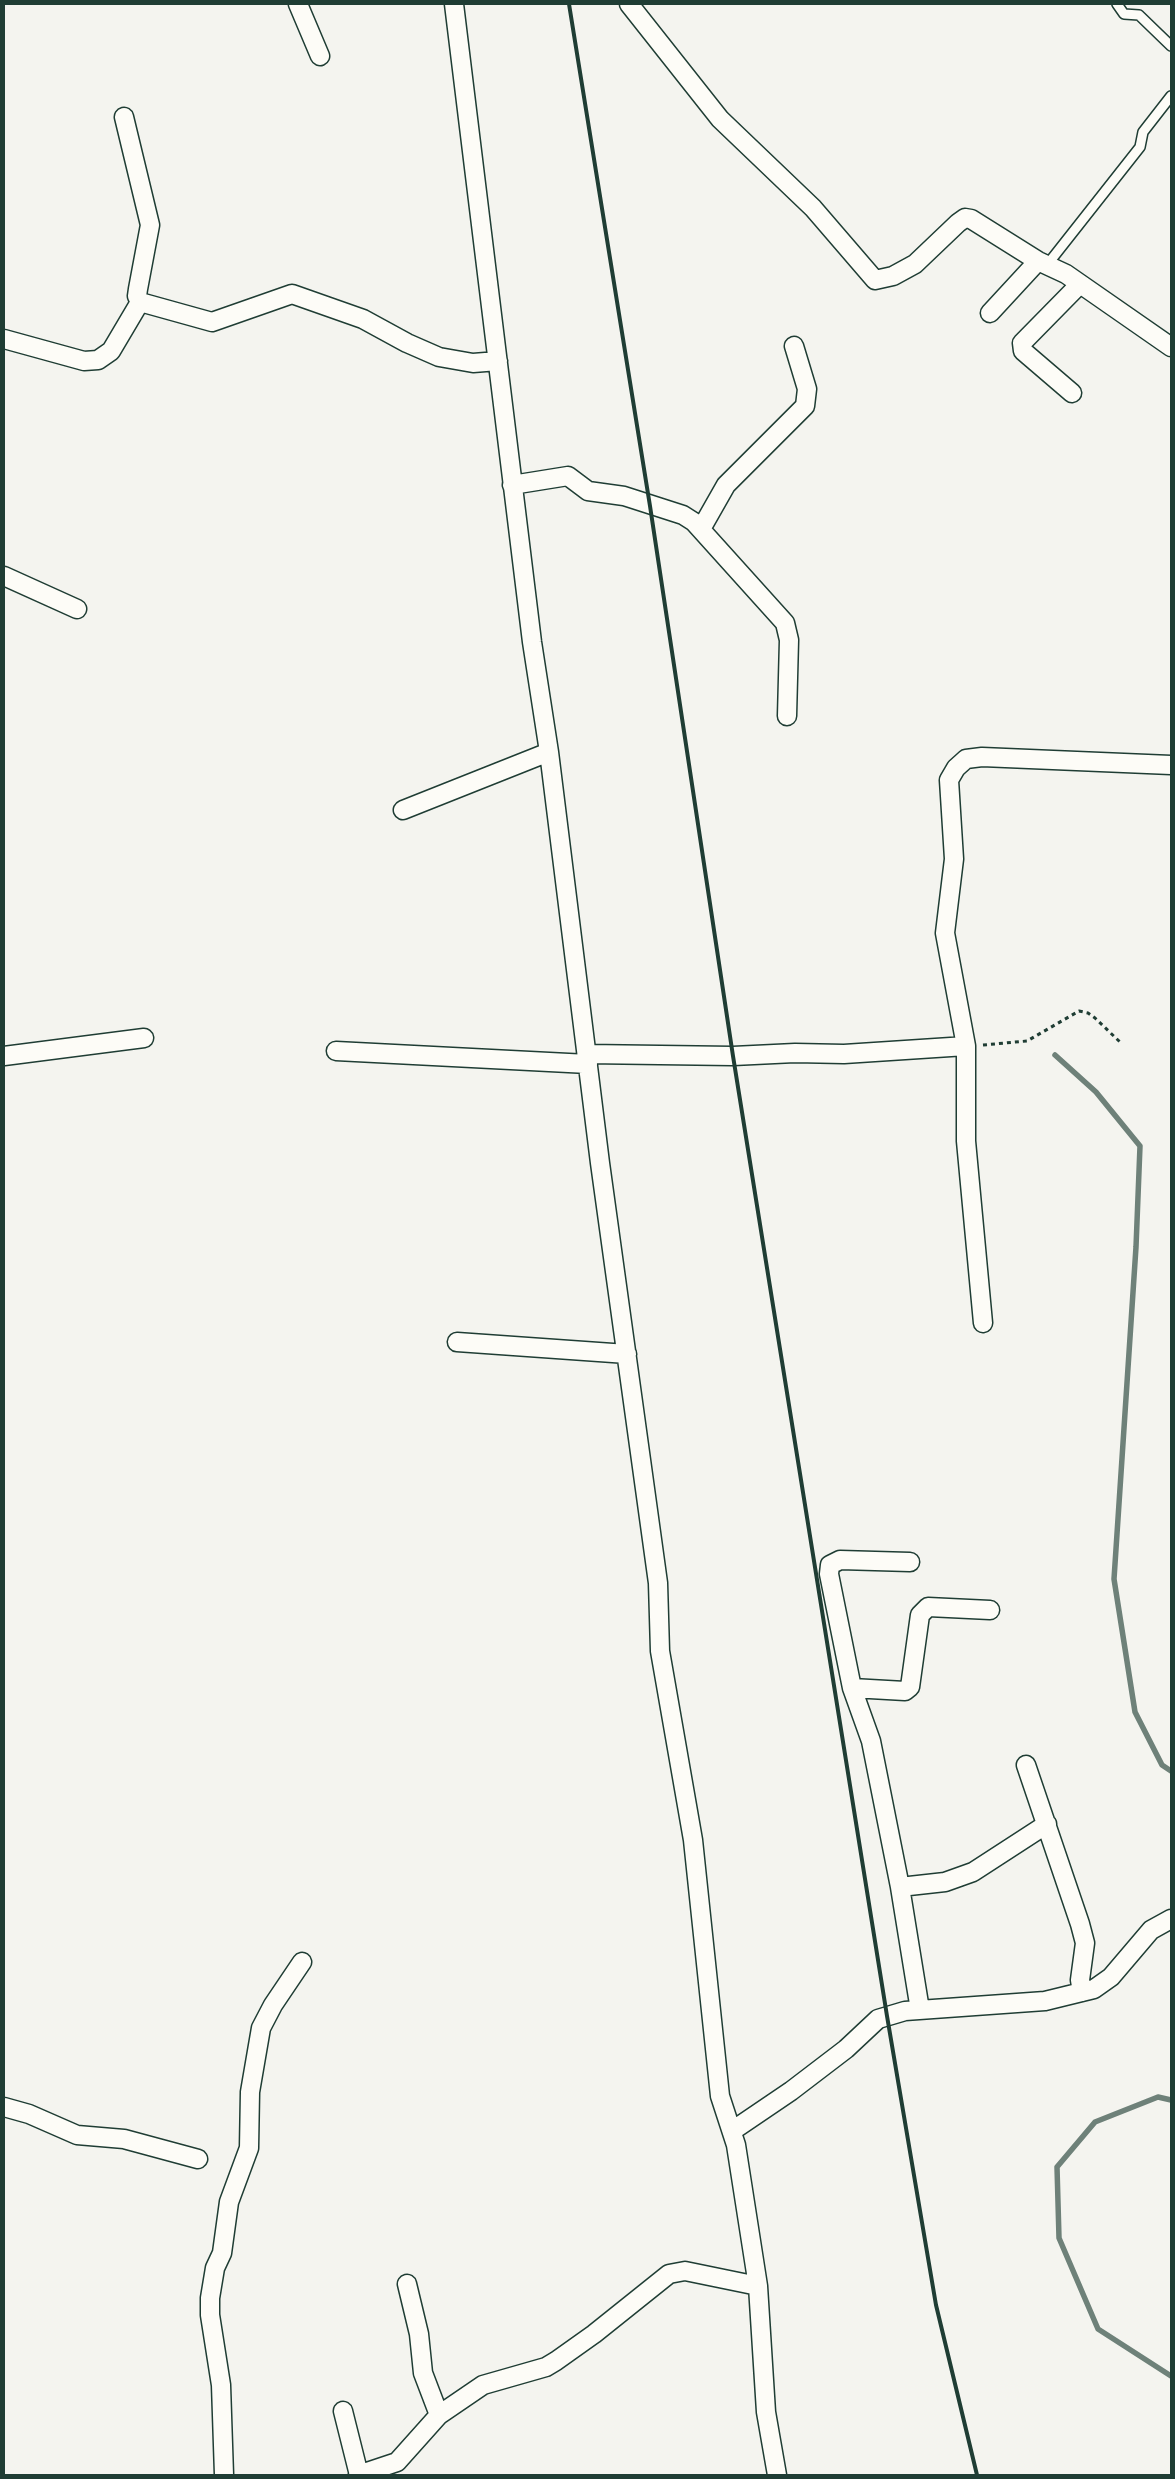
<!DOCTYPE html>
<html>
<head>
<meta charset="utf-8">
<style>
	body { margin:0 }
	#map { position:relative; width:1175px; height:2479px; overflow:hidden; background:#f4f4ef; font-family:"Indie Flower",sans-serif }
	canvas { display:block }
	.frame { position:absolute; inset:0; border:5px solid #1f3d34; pointer-events:none }
</style>
</head>
<body>
<div id="map">
<canvas width="1175" height="2479"></canvas>
<div class="frame"></div>
</div>
<script>
const g = document.querySelector('canvas').getContext('2d');
g.lineJoin = 'round';
function shape(rows) {
  const path = new Path2D();
  for (const r of rows) {
    path.moveTo(r[0], r[1]);
    for (let i = 2; i < r.length; i += 2) path.lineTo(r[i], r[i + 1]);
  }
  return path;
}
function trace(path, color, width, dash) {
  g.strokeStyle = color;
  g.lineWidth = width;
  g.lineCap = dash ? 'butt' : 'round';
  g.setLineDash(dash || []);
  g.stroke(path);
}
trace(shape([
	[1055,1055,1096,1092,1140,1146,1136,1247,1114,1579,1135,1712,1162,1765,1171,1771],
	[1171,2100,1158,2097,1095,2122,1057,2167,1059,2238,1098,2329,1171,2376]
]), '#6e8179', 5.5);
const lane = shape([
	[1117,4,1124,14,1139,15,1171,46],
	[1047,265,1140,147,1143,132,1171,96]
]);
const street = shape([
	[298,4,320,56],
	[454,4,532,642,549,752,600,1163,658,1583,660,1651,693,1840,720,2096,736,2145,758,2286,766,2412,777,2475],
	[629,4,720,119,813,208,875,280,893,276,915,264,958,223,965,218,971,219,1038,261,1066,274,1171,347],
	[124,117,150,225,138,289,137,296,140,302,212,322,292,294,363,319,407,343,439,357,473,363,498,361],
	[990,313,1038,261],
	[4,339,84,361,98,360,111,351,140,302],
	[1072,393,1023,351,1022,343,1079,285],
	[512,485,568,476,588,491,624,496,683,515,694,522,785,623,789,640,787,716],
	[701,529,726,485,805,406,807,389,794,346],
	[4,576,77,609],
	[403,810,549,752],
	[336,1051,588,1064],
	[587,1054,733,1056,795,1053,844,1054,966,1046],
	[4,1056,144,1038],
	[983,1323,966,1141,966,1046,945,933,954,859,949,780,956,768,966,759,982,757,1171,765],
	[457,1342,627,1354],
	[852,1688,905,1691,910,1687,920,1615,928,1607,990,1610],
	[1026,1765,1080,1924,1085,1943,1080,1980,1082,1992],
	[900,1887,871,1741,852,1688,829,1574,830,1565,840,1560,910,1562],
	[920,2010,900,1887,945,1882,973,1872,1047,1824],
	[4,2107,29,2114,77,2135,124,2139,198,2159],
	[732,2131,791,2091,846,2049,878,2019,905,2011,1045,2001,1094,1989,1111,1977,1151,1930,1171,1919],
	[407,2284,419,2334,423,2373,439,2415],
	[343,2411,359,2475],
	[224,2475,221,2385,210,2315,210,2298,215,2268,222,2253,229,2202,249,2148,250,2092,261,2028,273,2005,302,1962],
	[358,2475,397,2462,439,2415,483,2385,546,2367,556,2361,594,2334,669,2274,685,2271,758,2286]
]);
trace(lane, '#1f3d34', 12);
trace(street, '#1f3d34', 21);
trace(shape([
	[983,1045,1027,1041,1079,1011,1088,1013,1095,1018,1120,1042]
]), '#1f3d34', 3, [4, 4]);
trace(lane, '#fdfcf7', 9);
trace(street, '#fdfcf7', 18);
trace(shape([
	[569,4,650,506,733,1056,887,2016,936,2305,977,2475]
]), '#1f3d34', 4);
</script>
</body>
</html>
